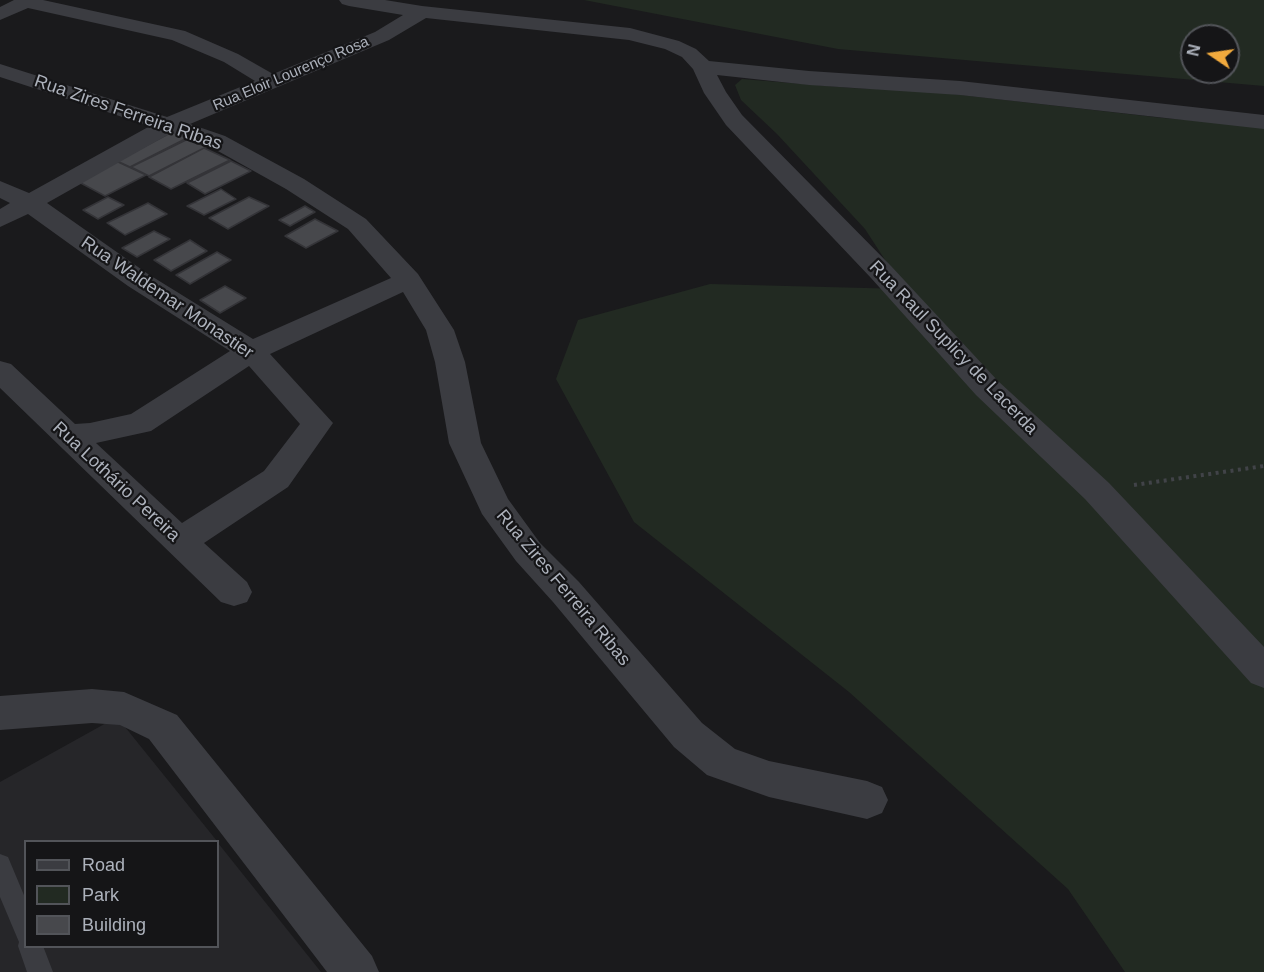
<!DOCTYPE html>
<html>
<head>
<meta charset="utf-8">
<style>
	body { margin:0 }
	#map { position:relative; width:1264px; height:972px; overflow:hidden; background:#1a1a1c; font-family:Helvetica,sans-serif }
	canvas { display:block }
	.legend { position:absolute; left:24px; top:840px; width:195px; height:108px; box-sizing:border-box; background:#151517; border:2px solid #525459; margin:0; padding:8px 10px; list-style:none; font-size:18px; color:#adb2bc }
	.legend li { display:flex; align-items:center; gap:12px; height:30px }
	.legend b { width:30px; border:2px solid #525459 }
	.north { position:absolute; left:1180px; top:24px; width:60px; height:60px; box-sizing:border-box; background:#151517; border:2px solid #525459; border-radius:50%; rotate:283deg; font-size:16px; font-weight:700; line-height:24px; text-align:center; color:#adb2bc }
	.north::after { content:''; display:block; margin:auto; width:21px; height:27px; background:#f1aa3d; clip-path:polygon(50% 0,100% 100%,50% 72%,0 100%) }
</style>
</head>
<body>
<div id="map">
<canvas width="1264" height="972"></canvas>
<ul class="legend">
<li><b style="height:8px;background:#3b3c41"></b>Road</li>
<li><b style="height:16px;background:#222a22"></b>Park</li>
<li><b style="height:16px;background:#47484c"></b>Building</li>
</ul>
<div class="north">N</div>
</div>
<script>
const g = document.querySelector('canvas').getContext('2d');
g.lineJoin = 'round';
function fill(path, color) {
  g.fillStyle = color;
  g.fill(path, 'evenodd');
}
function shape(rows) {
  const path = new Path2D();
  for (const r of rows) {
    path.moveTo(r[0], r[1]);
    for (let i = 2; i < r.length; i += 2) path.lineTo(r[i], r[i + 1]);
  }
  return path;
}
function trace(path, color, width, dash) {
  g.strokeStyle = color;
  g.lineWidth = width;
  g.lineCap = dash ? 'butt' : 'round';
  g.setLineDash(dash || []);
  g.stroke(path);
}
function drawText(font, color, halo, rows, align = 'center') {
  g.font = font + ' Helvetica,sans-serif';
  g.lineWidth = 4.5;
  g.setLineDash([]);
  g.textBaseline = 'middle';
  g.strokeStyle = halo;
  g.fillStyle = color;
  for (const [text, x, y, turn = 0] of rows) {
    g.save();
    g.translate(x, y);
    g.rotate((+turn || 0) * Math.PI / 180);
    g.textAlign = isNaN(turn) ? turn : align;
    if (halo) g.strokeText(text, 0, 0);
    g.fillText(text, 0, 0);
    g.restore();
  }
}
fill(shape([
	[117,717,217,841,26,842,26,946,218,946,218,843,321,972,0,972,0,782]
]), '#262629');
fill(shape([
	[584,0,1264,0,1264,86,838,49],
	[1192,36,1228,36,1228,72,1192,72],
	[742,79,852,88,926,91,1163,118,1264,126,1264,972,1125,972,1068,889,849,692,634,522,556,379,578,320,710,284,904,289,865,229,777,134,741,100,735,85]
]), '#222a22');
const building = shape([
	[172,132,187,138,130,167,117,161,172,132],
	[188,139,206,147,149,176,131,167,188,139],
	[204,148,230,160,171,189,149,177,204,148],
	[116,161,146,175,105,196,77,181,116,161],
	[231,161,251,171,205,194,187,183,231,161],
	[221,189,236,199,204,215,187,206,221,189],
	[108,197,124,205,98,219,83,210,108,197],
	[249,197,269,206,228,229,209,218,249,197],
	[148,203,167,214,125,235,107,223,148,203],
	[305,206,315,212,290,226,279,220,305,206],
	[315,219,338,231,306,248,285,236,315,219],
	[154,231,170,239,137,257,122,248,154,231],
	[190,240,207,251,171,271,154,260,190,240],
	[217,252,231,260,190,284,176,275,217,252],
	[225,286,246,298,220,313,200,300,225,286]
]);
fill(building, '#47484c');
trace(building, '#343438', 1.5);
trace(shape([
	[1134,485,1264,466]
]), '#414348', 4, [3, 4.5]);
fill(shape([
	[0,854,8,857,26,900,26,946,43,946,53,972,27,972,18,946,19,942,0,897,0,854]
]), '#3b3c41');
fill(shape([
	[14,0,43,0,185,31,238,54,273,74,375,32,403,15,349,6,342,4,339,0,385,0,422,6,630,28,679,41,696,49,709,61,809,71,960,81,1264,115,1264,129,960,95,809,85,717,75,726,92,742,115,891,266,998,381,1109,483,1264,647,1264,688,1251,683,1085,499,976,395,871,278,726,125,704,93,693,69,682,57,665,49,629,40,426,18,389,40,190,124,225,136,304,179,366,219,418,274,454,330,465,362,481,443,508,499,540,543,579,582,702,723,735,749,769,761,867,781,882,787,888,800,882,813,867,819,769,797,707,775,674,747,553,602,516,561,482,514,449,443,435,362,426,330,403,292,270,354,333,423,288,487,204,543,247,582,252,592,247,602,234,606,221,602,0,388,0,361,11,364,75,424,90,423,131,414,230,351,128,286,28,214,0,227,0,209,10,203,0,198,0,181,29,193,150,126,0,77,0,64,167,117,255,81,224,62,172,40,28,8,0,20,0,7,14,0],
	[171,133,209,146,286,189,348,229,391,278,253,339,148,274,47,203,171,133],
	[249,366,300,424,264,471,182,523,96,443,151,431,249,366],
	[92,689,124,692,177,715,372,956,379,972,327,972,149,739,120,725,92,723,0,730,0,696,92,689]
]), '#3b3c41');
drawText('15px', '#adb2bc', '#151517', [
	["Rua Eloir Lourenço Rosa",291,74,-23]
]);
drawText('18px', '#adb2bc', '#151517', [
	["Rua Zires Ferreira Ribas",128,113,19],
	["Rua Waldemar Monastier",167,298,34],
	["Rua Raul Suplicy de Lacerda",953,348,46],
	["Rua Lothário Pereira",116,482,43],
	["Rua Zires Ferreira Ribas",563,588,50]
]);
</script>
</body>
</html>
